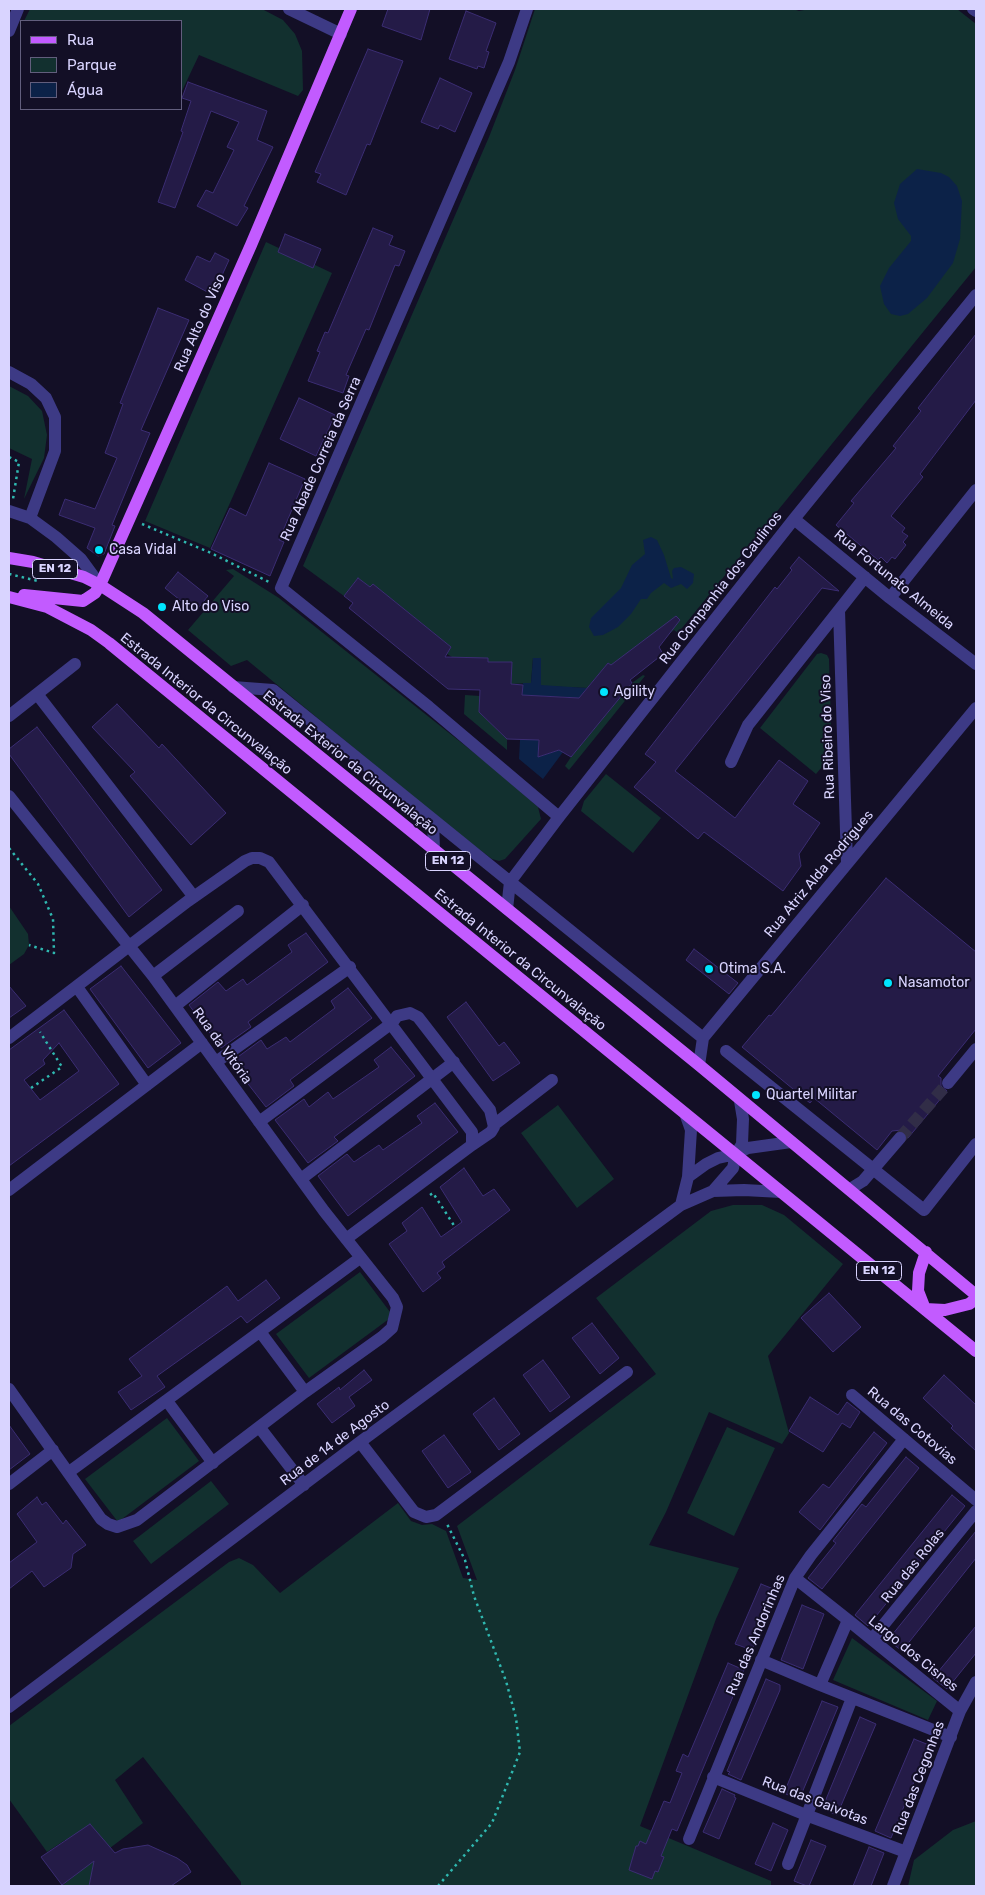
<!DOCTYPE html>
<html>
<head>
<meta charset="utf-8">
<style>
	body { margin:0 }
	#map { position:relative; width:985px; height:1895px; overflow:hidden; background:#130f26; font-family:Rubik,sans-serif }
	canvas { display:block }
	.frame { position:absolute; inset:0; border:10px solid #d9d4ff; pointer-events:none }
	.legend { position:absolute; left:20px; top:20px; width:162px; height:90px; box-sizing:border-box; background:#130f26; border:1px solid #625e7d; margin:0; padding:6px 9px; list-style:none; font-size:15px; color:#d9d4ff }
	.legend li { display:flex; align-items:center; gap:10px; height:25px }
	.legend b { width:25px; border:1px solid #625e7d }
</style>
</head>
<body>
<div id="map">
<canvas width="985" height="1895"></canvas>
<div class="frame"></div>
<ul class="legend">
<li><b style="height:6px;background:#c25bff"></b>Rua</li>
<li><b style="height:14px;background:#12302f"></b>Parque</li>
<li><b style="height:14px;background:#0c2248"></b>Água</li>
</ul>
</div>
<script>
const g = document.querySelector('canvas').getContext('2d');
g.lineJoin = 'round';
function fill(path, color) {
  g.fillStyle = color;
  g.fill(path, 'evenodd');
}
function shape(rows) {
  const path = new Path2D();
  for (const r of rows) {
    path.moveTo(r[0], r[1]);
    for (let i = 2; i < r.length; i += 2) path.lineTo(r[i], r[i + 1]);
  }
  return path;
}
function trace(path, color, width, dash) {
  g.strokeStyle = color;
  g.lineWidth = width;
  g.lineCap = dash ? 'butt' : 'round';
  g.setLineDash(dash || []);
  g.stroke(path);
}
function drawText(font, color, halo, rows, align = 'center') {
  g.font = font + ' Rubik,sans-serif';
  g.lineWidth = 4;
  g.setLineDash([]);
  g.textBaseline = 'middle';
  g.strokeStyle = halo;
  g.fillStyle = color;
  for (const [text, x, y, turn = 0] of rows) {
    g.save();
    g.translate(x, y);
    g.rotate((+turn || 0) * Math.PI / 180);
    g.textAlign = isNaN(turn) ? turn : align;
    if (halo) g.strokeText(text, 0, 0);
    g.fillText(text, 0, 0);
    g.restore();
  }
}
fill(shape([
	[30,9,262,9,283,20,295,34,302,51,303,90,298,96,199,55,181,93,181,21,24,21],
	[535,9,793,9,799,11,809,9,957,9,976,24,976,267,678,633,674,630,668,635,662,628,614,663,617,669,608,663,587,688,540,686,541,658,533,658,531,683,511,684,512,663,488,662,488,659,452,657,447,654,451,647,373,584,370,587,358,578,344,596,303,566,489,137,515,70],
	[266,242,332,273,210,548,145,521],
	[9,386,28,396,42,411,47,435,44,458,24,499,32,459,9,448],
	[233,569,279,598,492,767,538,807,541,819,505,859,499,861,492,859,450,827,247,660,231,666,188,630,234,576,226,570],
	[821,653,827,655,829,659,832,755,816,774,760,728,817,654],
	[643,675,645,676,569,770,565,766,571,757,632,683],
	[465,695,480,696,479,712,507,739,507,750,464,714],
	[606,774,661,818,633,853,581,811,584,801],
	[9,906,28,934,29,945,24,954,9,965],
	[558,1105,614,1179,577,1208,521,1133],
	[733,1205,762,1205,784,1215,843,1264,768,1356,789,1433,782,1444,709,1412,666,1512,649,1545,739,1568,716,1619,640,1826,771,1881,771,1886,241,1886,241,1882,143,1757,115,1780,143,1823,110,1848,92,1875,89,1886,62,1886,85,1867,65,1840,47,1852,9,1799,9,1726,229,1562,239,1558,253,1565,280,1593,398,1503,411,1521,422,1525,432,1524,446,1531,463,1578,477,1580,457,1526,656,1374,596,1298,711,1211],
	[360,1272,393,1316,309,1378,276,1334],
	[167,1418,199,1461,118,1522,85,1479],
	[727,1427,775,1448,734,1536,687,1513],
	[211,1481,229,1504,151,1564,133,1541],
	[852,1638,937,1701,928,1720,833,1680],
	[976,1821,976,1886,908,1886,914,1860,953,1830]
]), '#12302f');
fill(shape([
	[917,169,941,173,949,177,957,186,962,201,960,239,953,263,927,298,908,314,900,316,891,314,884,304,880,286,889,268,911,241,911,236,898,219,894,203,900,184],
	[651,537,657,540,664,555,671,578,673,579,672,571,674,568,681,567,694,574,693,583,687,589,681,584,671,588,664,583,651,593,647,599,641,599,631,614,618,627,603,635,594,636,589,627,591,618,621,588,632,565,645,554,643,540],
	[533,658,541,658,541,685,587,688,575,703,568,697,540,696,538,757,559,750,563,752,543,779,519,759,523,683,531,683]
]), '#0c2248');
const building = shape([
	[388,9,430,9,421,40,382,26,388,9],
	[466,11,496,23,486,51,489,52,484,68,478,66,477,69,449,59,466,11],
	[368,49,403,61,370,145,367,144,346,195,317,182,321,174,315,172,368,49],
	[440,78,472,93,455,132,440,125,438,129,421,122,440,78],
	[188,82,267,111,257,140,273,147,244,206,248,208,237,226,197,206,206,190,213,193,234,150,227,147,239,122,211,111,175,208,158,202,183,132,181,131,191,101,182,98,188,82],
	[373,228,393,236,389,245,405,251,399,266,395,265,369,330,366,329,346,375,349,376,343,393,308,381,320,352,317,351,325,332,328,333,373,228],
	[285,234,321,249,313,268,278,252,285,234],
	[215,253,229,260,213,295,185,280,197,256,210,262,215,253],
	[158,308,189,320,141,430,150,433,112,525,115,526,104,554,98,556,87,548,95,528,59,515,65,499,95,509,117,458,105,453,123,404,120,403,158,308],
	[976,334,976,400,920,474,923,477,891,516,905,528,902,532,908,536,903,542,906,545,895,559,892,557,887,563,881,557,878,560,836,525,854,503,851,501,896,448,893,446,921,411,918,408,976,334],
	[299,398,335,415,316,456,280,439,299,398],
	[269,463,305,479,279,540,284,542,270,576,211,549,230,508,246,516,269,463],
	[799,557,839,591,822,588,675,771,735,818,779,760,808,781,793,804,820,823,799,854,801,866,783,891,704,832,698,839,634,787,656,762,645,754,775,587,777,589,792,570,790,568,799,557],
	[178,572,208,596,195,612,165,588,178,572],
	[358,578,370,587,373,584,451,647,445,657,488,658,488,662,512,662,511,684,523,685,522,695,579,698,608,663,611,665,676,616,680,620,659,647,663,654,630,680,632,683,571,757,559,750,538,757,539,740,507,739,479,712,480,690,448,689,349,608,353,603,344,596,358,578],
	[117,704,159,748,162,744,226,813,191,845,130,776,135,772,92,727,117,704],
	[37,727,162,890,129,917,9,754,9,749,37,727],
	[886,878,976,952,976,1029,938,1076,941,1078,941,1086,947,1091,908,1138,902,1130,892,1131,877,1150,814,1098,810,1103,742,1047,769,1015,771,1016,886,878],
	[306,933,328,962,248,1022,251,1027,221,1048,189,1005,218,982,226,991,243,979,247,985,292,952,288,945,306,933],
	[694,949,738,983,729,994,686,960,694,949],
	[121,966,181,1043,148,1068,90,989,121,966],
	[9,986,26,1006,9,1018,9,986],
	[348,988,372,1018,290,1080,294,1086,266,1107,231,1062,261,1040,267,1049,286,1037,290,1042,335,1008,331,1001,348,988],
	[466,1002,499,1046,504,1042,520,1063,493,1081,447,1017,466,1002],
	[64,1010,119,1084,9,1166,9,1050,64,1010],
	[59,1043,79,1071,40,1100,24,1080,45,1064,43,1060,59,1043],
	[391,1047,415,1076,334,1137,338,1141,308,1163,275,1120,304,1099,309,1107,328,1092,333,1099,379,1067,374,1060,391,1047],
	[435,1103,458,1132,348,1216,318,1176,347,1154,354,1162,379,1145,383,1150,422,1123,417,1116,435,1103],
	[464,1168,483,1196,494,1189,510,1210,442,1262,445,1267,437,1273,441,1278,423,1292,389,1244,407,1231,402,1223,422,1207,441,1237,462,1222,440,1187,464,1168],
	[266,1280,280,1298,247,1323,241,1316,157,1376,165,1387,131,1410,118,1392,142,1376,129,1359,227,1286,238,1301,266,1280],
	[829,1293,861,1327,833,1352,801,1318,829,1293],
	[592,1323,619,1358,600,1374,572,1338,592,1323],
	[543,1360,570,1397,550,1412,523,1375,543,1360],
	[364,1370,372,1380,349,1397,355,1406,332,1423,317,1404,339,1387,340,1390,364,1370],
	[944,1375,976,1405,976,1451,951,1428,953,1426,923,1398,944,1375],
	[810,1397,838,1415,847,1402,860,1412,850,1428,842,1423,823,1452,789,1431,810,1397],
	[494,1398,520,1434,499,1450,473,1414,494,1398],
	[9,1425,30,1454,9,1470,9,1425],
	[874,1432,887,1443,820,1530,799,1512,823,1484,829,1488,874,1432],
	[444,1435,471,1472,448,1488,422,1451,444,1435],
	[906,1457,919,1468,822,1589,808,1578,836,1543,833,1541,862,1504,866,1507,906,1457],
	[952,1495,965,1506,868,1626,855,1615,952,1495],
	[37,1497,42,1505,46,1502,63,1524,66,1520,86,1545,73,1554,71,1568,44,1587,32,1571,9,1589,9,1563,37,1542,17,1514,37,1497],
	[976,1531,976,1558,902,1651,888,1640,976,1531],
	[761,1584,776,1590,752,1650,735,1644,761,1584],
	[802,1605,824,1614,803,1669,781,1660,802,1605],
	[976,1626,976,1653,947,1689,933,1678,976,1626],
	[728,1663,744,1670,677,1831,672,1829,661,1856,664,1857,658,1872,655,1871,652,1879,629,1870,636,1846,638,1846,640,1841,646,1844,664,1801,670,1803,682,1773,676,1771,683,1754,688,1757,728,1663],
	[766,1679,780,1685,780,1690,741,1780,728,1774,730,1772,727,1771,766,1679],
	[822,1701,838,1707,799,1800,784,1793,822,1701],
	[860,1717,876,1724,837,1815,822,1809,860,1717],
	[914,1739,929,1745,891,1838,875,1831,914,1739],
	[722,1789,735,1795,734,1797,736,1798,719,1839,703,1832,722,1789],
	[773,1823,788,1830,771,1871,755,1864,773,1823],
	[90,1824,115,1853,123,1849,148,1845,177,1858,187,1865,191,1872,171,1886,89,1886,94,1861,62,1885,41,1857,90,1824],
	[811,1840,826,1846,809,1886,807,1886,794,1881,811,1840],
	[869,1847,884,1853,871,1886,853,1886,869,1847]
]);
fill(building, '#241b47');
trace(building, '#3b2d73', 1);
trace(shape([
	[900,1138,948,1083]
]), '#312d47', 12, [12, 6]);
trace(shape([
	[9,457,19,462,13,499],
	[142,524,211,553,269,582],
	[9,574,38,581],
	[9,848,38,884,53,919,54,953,29,945],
	[31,1088,62,1067,40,1032],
	[430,1195,433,1193,455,1227],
	[438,1886,492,1823,520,1752,516,1718,506,1681,474,1596,465,1560,447,1524]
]), '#2fb8b0', 2.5, [2.5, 4]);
trace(shape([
	[289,9,341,34],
	[527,9,509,62,281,588,429,707,559,817],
	[973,9,976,11],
	[9,31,18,9],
	[9,372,31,384,46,398,55,417,55,451,30,518],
	[9,511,30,518,56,537,81,559,100,585],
	[794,519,890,598,976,664],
	[890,598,976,490],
	[233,687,273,690,703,1038],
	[37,694,194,897],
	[9,716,75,664],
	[731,762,748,725,839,610],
	[9,796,153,976,324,1211,393,1298,397,1307,392,1328,382,1337,305,1392,137,1520,117,1527,108,1524,101,1519,9,1389],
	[433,820,434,850],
	[847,863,839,610,865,577],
	[507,909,510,882,559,817,794,519,976,295],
	[153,976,238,911],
	[77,987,147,1085],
	[175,1006,303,905],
	[9,1038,188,901,245,861,252,858,260,858,269,862,472,1132,472,1145,346,1239],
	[726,1051,924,1210,976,1144],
	[216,1062,350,967],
	[699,1065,703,1038,976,708],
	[948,1083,976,1049],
	[686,1116,691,1130,688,1177],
	[259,1122,392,1023,397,1016,410,1013,418,1017,490,1110,494,1127,491,1132,472,1145],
	[495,1124,552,1080],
	[301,1179,454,1062],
	[850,1189,863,1181,900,1138],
	[9,1190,202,1043],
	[713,1191,744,1190,781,1192],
	[681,1205,688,1177,706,1164,718,1158,736,1154,748,1148,791,1142],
	[261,1333,305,1392],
	[852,1395,976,1500],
	[167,1401,213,1463],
	[260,1428,304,1485],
	[360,1442,414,1512,426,1517,436,1515,627,1372],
	[69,1472,360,1258],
	[9,1484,53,1450],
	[848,1620,960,1711],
	[872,1639,976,1511],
	[761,1660,820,1685,848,1620,795,1578],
	[820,1685,951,1737],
	[9,1707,360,1442,681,1205,713,1191,733,1168,736,1154,742,1144,743,1119,740,1101],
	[713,1777,806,1815,906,1852],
	[689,1839,795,1578,811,1555,904,1439],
	[788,1864,852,1698],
	[893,1886,960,1711,976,1682]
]), '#3d3a85', 12);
trace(shape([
	[9,558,33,562,84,577,100,585,143,613,699,1065,976,1295],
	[24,595,83,601,95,593,100,585,251,245,351,9],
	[9,597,47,607,91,630,109,643,976,1351],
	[926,1252,919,1273,918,1291,925,1309,945,1310,969,1304,976,1299]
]), '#c25bff', 12);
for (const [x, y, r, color] of [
	[99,550,5,"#00e5ff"],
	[162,607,5,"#00e5ff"],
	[604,692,5,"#00e5ff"],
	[709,969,5,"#00e5ff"],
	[888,983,5,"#00e5ff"],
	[756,1095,5,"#00e5ff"]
]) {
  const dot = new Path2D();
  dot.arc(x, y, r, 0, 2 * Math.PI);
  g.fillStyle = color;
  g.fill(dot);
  trace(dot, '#130f26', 2);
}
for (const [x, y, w] of [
	[55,569,45],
	[448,861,45],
	[879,1271,45]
]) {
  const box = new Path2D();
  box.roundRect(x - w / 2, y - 9.5, w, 19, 4);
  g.fillStyle = '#130f26';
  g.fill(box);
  trace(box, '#d9d4ff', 1);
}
drawText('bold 12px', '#d9d4ff', null, [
	["EN 12",55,569],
	["EN 12",448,861],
	["EN 12",879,1271]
]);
drawText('14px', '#d9d4ff', '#130f26', [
	["Rua Alto do Viso",200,323,-66],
	["Rua Abade Correia da Serra",321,459,-66],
	["Rua Fortunato Almeida",894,580,39],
	["Rua Companhia dos Caulinos",721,588,-52],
	["Estrada Interior da Circunvalação",206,704,39],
	["Rua Ribeiro do Viso",828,737,-92],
	["Estrada Exterior da Circunvalação",350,763,39],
	["Rua Atriz Alda Rodrigues",819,874,-50],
	["Estrada Interior da Circunvalação",520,960,39],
	["Rua da Vitória",222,1046,54],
	["Rua das Cotovias",912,1426,40],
	["Rua de 14 de Agosto",335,1443,-37],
	["Rua das Rolas",913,1566,-51],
	["Rua das Andorinhas",756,1635,-67],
	["Largo dos Cisnes",913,1654,39],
	["Rua das Cegonhas",919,1778,-69],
	["Rua das Gaivotas",815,1801,21]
]);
drawText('14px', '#d9d4ff', '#130f26', [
	["Casa Vidal",109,550],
	["Alto do Viso",172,607],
	["Agility",614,692],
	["Otima S.A.",719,969],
	["Nasamotor",898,983],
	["Quartel Militar",766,1095]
], 'left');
</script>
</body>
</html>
